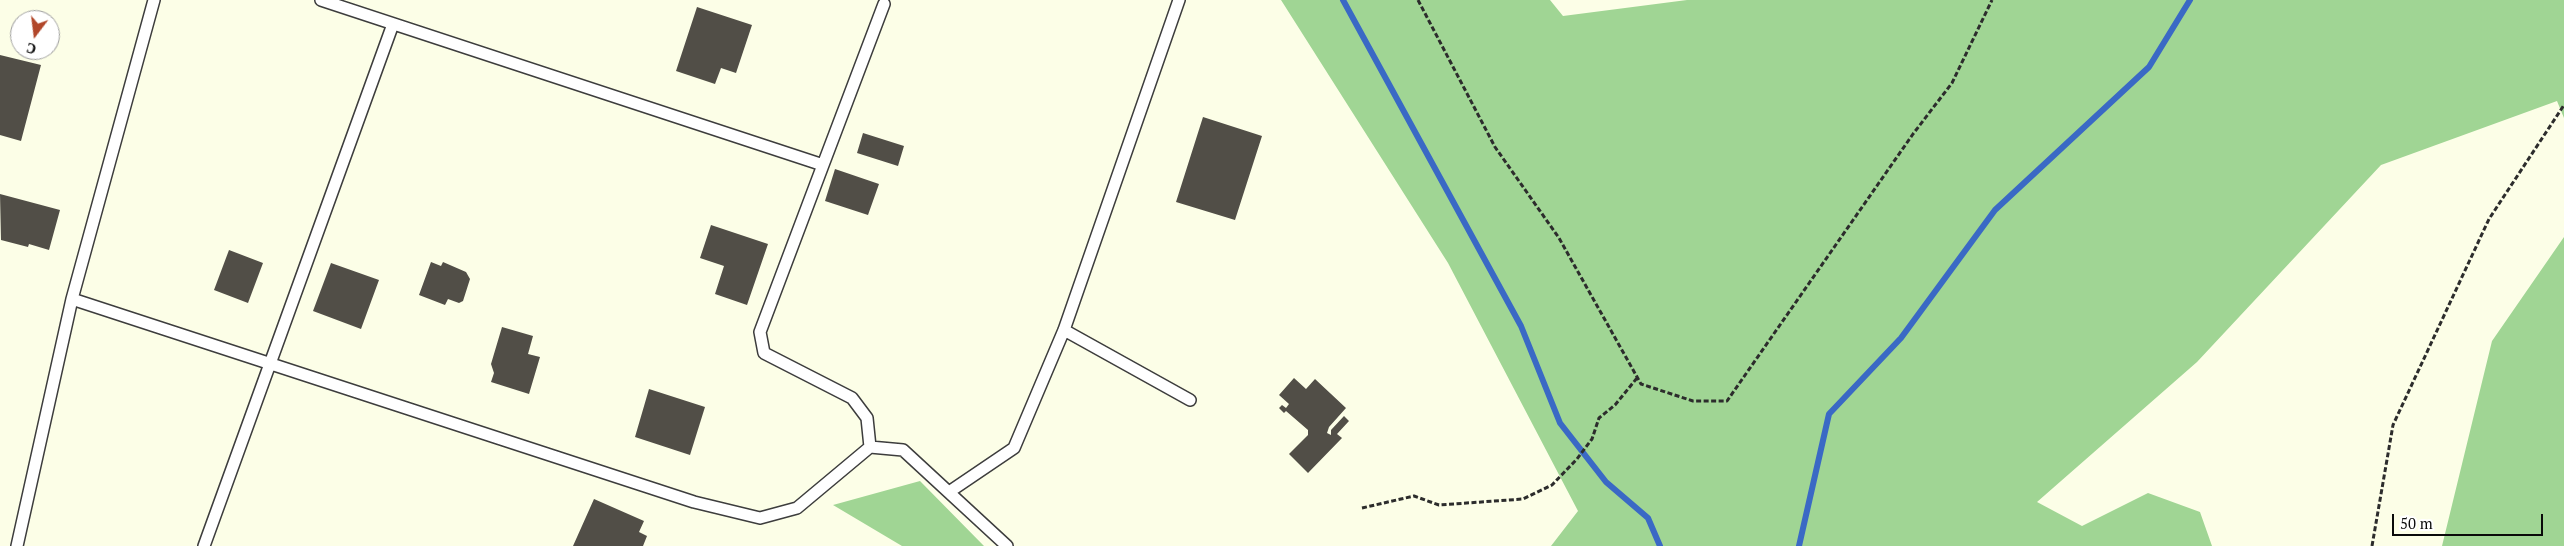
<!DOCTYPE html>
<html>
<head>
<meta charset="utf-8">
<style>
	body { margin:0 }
	#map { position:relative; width:2564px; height:546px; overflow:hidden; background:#fcfee7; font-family:"PT Serif",serif }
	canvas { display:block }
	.north { position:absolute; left:10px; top:10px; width:50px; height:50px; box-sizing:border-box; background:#fff; border:1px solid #9d9d9d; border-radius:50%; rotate:195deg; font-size:14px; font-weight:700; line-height:20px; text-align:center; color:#0a0a0a }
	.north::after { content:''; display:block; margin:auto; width:18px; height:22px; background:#b1472a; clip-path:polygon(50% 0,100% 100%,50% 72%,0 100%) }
	.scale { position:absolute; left:2392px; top:514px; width:151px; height:22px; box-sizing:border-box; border:2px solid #0a0a0a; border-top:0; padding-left:6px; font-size:15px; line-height:18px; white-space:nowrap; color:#0a0a0a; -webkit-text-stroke:4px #fff; paint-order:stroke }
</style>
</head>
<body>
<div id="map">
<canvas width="2564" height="546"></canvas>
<div class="north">С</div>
<div class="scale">50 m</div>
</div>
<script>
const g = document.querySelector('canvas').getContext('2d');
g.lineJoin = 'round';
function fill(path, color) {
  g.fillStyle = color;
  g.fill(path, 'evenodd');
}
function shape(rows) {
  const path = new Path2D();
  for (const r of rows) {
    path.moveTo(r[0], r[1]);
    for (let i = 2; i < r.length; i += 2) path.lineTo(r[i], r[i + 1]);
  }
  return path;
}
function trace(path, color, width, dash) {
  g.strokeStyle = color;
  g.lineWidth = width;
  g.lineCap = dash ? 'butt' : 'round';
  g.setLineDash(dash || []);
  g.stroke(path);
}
fill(shape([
	[1281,0,1550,0,1563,16,1687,0,2564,0,2564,118,2557,101,2381,165,2197,362,2037,502,2082,526,2148,493,2200,512,2212,546,1551,546,1578,511,1448,263],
	[2564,237,2564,546,2442,546,2492,341],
	[920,481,984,546,902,546,833,505]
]), '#a0d594');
trace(shape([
	[1343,0,1521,326,1560,423,1606,482,1648,518,1660,546],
	[1799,546,1829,414,1901,338,1995,210,2149,67,2190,0]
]), '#3a69c5', 6);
fill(shape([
	[697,7,752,25,736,73,721,68,715,84,676,71],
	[0,55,41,65,21,141,0,135],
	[1203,117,1262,136,1235,220,1176,202],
	[863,133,904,146,898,166,857,153],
	[835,169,879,184,868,215,825,201],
	[0,194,60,210,49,250,29,244,28,247,1,240],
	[711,225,768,244,747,305,715,294,724,266,700,258],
	[229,250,263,263,248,303,214,290],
	[431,262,441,266,443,262,466,272,470,279,463,301,459,303,448,299,445,305,419,295],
	[331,263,379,280,361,329,313,311],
	[502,327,533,336,528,354,540,357,529,394,491,382,494,373,491,364],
	[1294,378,1306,389,1315,379,1346,408,1329,427,1327,433,1331,435,1331,430,1344,416,1349,421,1337,434,1342,438,1308,473,1289,454,1308,435,1308,430,1286,411,1284,413,1279,408,1282,405,1286,408,1289,404,1279,395],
	[649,389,705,407,690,455,635,437],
	[594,499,644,521,639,532,647,536,643,546,573,546]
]), '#514e47');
const lane = shape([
	[321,0,823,165,760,332,764,353,852,398,867,418,870,447],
	[823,165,884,4],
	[72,299,694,502,760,518,797,508,870,447,903,450,1007,546],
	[1064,330,1190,400],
	[949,492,1014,448,1064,330,1179,0],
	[17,546,72,299,154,0],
	[204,546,393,24]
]);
trace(lane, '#3d3d3d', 14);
trace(shape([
	[1418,0,1495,147,1559,238,1641,384,1693,401,1727,401,1913,134,1952,83,1992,0],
	[1362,508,1414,496,1439,505,1523,499,1552,485,1577,459,1592,439,1599,418,1615,405,1637,378],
	[2372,546,2393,425,2489,219,2564,105]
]), '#2c2c2c', 3, [5, 2.5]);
trace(lane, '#fff', 11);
</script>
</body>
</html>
